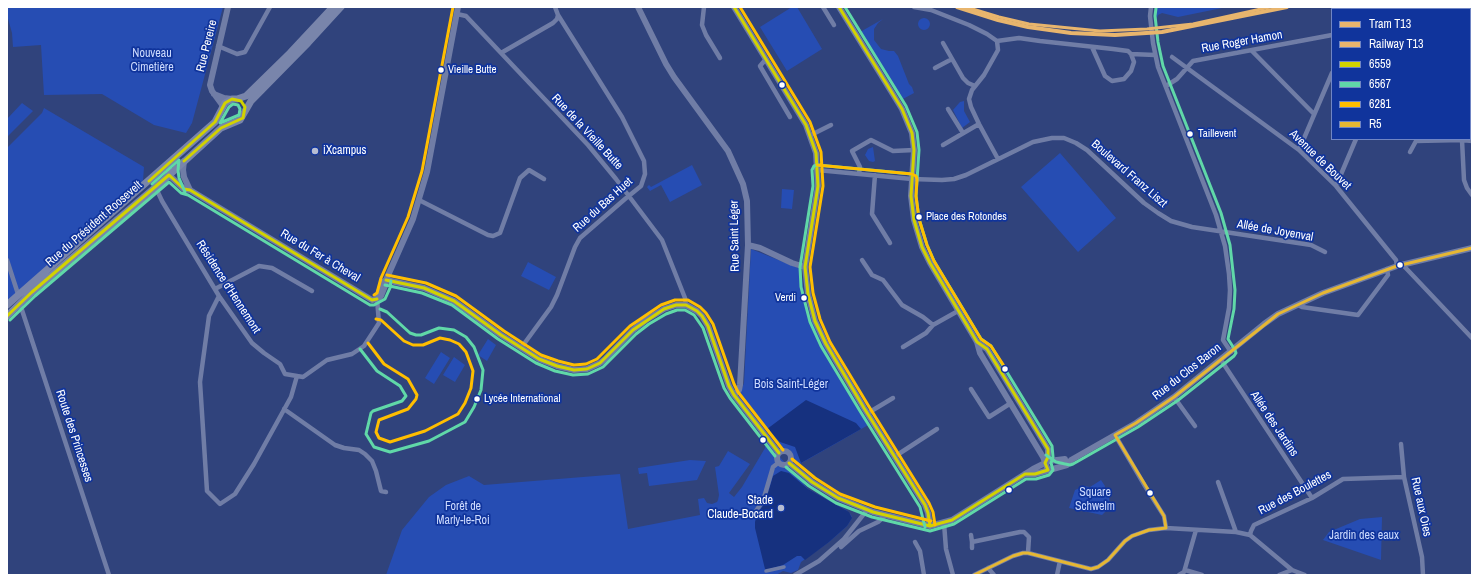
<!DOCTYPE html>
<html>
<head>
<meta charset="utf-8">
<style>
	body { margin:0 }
	#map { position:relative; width:1479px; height:582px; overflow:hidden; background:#30437c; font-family:"Archivo Narrow",sans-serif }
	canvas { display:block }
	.frame { position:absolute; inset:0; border:8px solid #fff; pointer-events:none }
	.legend { position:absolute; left:1331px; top:8px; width:140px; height:132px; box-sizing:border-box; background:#10349c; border:1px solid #7085c4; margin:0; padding:5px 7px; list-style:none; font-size:12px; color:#fff }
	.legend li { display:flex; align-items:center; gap:8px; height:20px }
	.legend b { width:20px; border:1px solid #7085c4 }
</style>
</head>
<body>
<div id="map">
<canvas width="1479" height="582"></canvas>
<div class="frame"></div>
<ul class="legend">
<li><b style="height:5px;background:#e8b56d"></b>Tram T13</li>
<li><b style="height:5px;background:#e8b56d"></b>Railway T13</li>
<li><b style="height:5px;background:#d2d200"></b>6559</li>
<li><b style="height:5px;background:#60d8a8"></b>6567</li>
<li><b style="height:5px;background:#ffbe00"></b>6281</li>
<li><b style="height:5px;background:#e6b733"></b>R5</li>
</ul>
</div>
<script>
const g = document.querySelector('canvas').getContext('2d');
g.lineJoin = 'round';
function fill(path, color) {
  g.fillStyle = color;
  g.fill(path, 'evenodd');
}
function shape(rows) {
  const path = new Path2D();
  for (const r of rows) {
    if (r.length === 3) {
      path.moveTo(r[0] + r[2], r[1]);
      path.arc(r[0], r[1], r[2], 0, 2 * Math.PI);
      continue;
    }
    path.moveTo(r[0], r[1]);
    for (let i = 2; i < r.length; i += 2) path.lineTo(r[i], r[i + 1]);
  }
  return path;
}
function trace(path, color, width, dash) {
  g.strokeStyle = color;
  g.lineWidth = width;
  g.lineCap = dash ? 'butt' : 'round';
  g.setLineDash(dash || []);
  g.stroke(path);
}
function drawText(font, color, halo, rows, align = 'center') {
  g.font = font + ' "Archivo Narrow",sans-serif';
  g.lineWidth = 3.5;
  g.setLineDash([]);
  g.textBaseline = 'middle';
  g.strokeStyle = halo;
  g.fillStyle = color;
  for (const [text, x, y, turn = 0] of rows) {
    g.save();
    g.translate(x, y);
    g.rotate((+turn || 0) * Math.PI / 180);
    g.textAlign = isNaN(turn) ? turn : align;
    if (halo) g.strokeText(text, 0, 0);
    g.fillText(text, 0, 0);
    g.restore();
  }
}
fill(shape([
	[7,7,223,7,192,123,186,133,154,125,102,94,44,95,41,45,13,47,12,33,7,15],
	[792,7,797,7,822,49,787,71,760,27],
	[1155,7,1221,7,1222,8,1178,17,1162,13,1158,15,1156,20],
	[924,24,6],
	[883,19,878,23,874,29,874,40,881,49,889,51,894,51,898,56,909,84,912,87,914,93,901,100,882,66,860,32],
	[964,101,964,111,970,122,962,128,953,110,960,102],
	[22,103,33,111,7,137,7,119],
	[44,108,144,167,143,181,7,304,7,148,42,113],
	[873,147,875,161,873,162,869,161,865,155,868,149],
	[1060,153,1116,218,1078,252,1021,187],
	[692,165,702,185,670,202,661,185,650,191,647,187,649,185,651,187],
	[782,189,794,190,792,209,781,208],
	[751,249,801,269,804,295,810,315,835,368,870,424,798,465,739,396,744,383],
	[528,262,556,277,549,290,521,276],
	[488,339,496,345,487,361,478,355],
	[441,352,450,358,434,384,425,378],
	[454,357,465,365,455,382,443,375],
	[765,440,808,489,846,510,851,515,852,518,847,526,829,542,801,562,798,570,791,573,783,571,776,575,386,575,402,530,429,497,446,485,469,476,484,485,620,474,628,529,700,515,698,499,704,498,707,503,712,504,717,502,718,500,719,495,715,467,719,466,728,451,750,464,729,493,734,497,742,487,765,448],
	[690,460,706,461,697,480,649,486,647,473,639,474,638,468],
	[1101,480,1105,486,1104,490,1109,496,1110,507,1102,515,1069,508,1075,490,1084,486,1090,487],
	[1382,517,1381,560,1323,540,1329,532,1360,519]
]), '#264db3');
fill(shape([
	[806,400,856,423,861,429,801,463,795,447,780,442,767,429],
	[781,471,789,473,808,489,849,512,852,518,847,526,829,542,805,560,801,556,797,556,783,565,766,570,765,569,755,528,755,522,757,514,765,503,773,476]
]), '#16317f');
trace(shape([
	[766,571,784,567]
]), '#707da6', 3.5);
trace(shape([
	[704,7,702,25,706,35,720,58],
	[823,7,834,25],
	[914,7,931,10,969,25,987,34,997,41],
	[1151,7,1150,16,1153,43,1158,67,1216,215,1225,246,1229,274,1230,290,1229,308,1223,340,1231,352],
	[1360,9,1360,7],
	[1418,9,1419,7],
	[457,14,466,16,588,145,616,179,662,240,685,298,686,305],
	[997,41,1019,38,1040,41,1113,49,1128,51,1131,54,1134,62,1131,71,1124,79,1112,81,1105,76,1092,47],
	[997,41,998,50,984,75,972,90,969,99,971,107,979,124,998,159],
	[943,43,963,78,968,83,975,86],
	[218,46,237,54,245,52,270,7],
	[1252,51,1314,114],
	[501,53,553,23,557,19,558,15,555,7],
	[1131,54,1155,55],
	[1172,57,1299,150,1336,186,1387,249,1396,260,1397,266],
	[766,59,760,66,790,117],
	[935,68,952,59],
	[1166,86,1177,79,1193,61,1332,35],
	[948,109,963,133],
	[811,135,831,125],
	[1462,139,1462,140,1472,141],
	[943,145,979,124],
	[1299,150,1332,73],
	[1410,152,1416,141,1462,140,1464,180,1467,188,1472,195],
	[817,170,912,179,942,180,954,179,966,175,1033,142,1052,138,1064,138,1076,143,1087,150,1144,203,1158,213,1171,221,1192,227,1311,245,1325,252],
	[859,174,860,167,852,151,871,140,893,151,914,150],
	[875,175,872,214,890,243],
	[155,186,162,201,219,296,252,343,264,353,280,364,285,374,303,377,327,360,352,354,364,346,379,323,377,299],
	[1336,186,1356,139],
	[419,200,488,235,493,236,500,233,520,178,529,170,544,179],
	[7,260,18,294],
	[862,260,872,275,883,280,902,305,923,317,933,325],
	[1402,264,1472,338],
	[215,289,259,266,272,268,312,291],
	[219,296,209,316,200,382,207,491,220,504,235,494,254,464,291,397,297,376],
	[20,304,109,575],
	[1298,305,1302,307,1358,315,1388,275,1387,269],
	[903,347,926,333,933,325,958,311],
	[521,348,551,307,557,295,575,247,580,238,625,199,641,186,645,174,644,161,622,117,558,15],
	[1221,360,1312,498],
	[971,389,989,417,1011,403],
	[1174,397,1195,426],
	[284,409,335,445,344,448,359,450,365,454,372,461,376,471,381,491,386,492],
	[868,413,893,398],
	[1115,435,1145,486,1164,516,1166,528],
	[1401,444,1404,477,1422,557,1423,575],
	[894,457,937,429],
	[1218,482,1236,532],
	[753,515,763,501,773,467,778,463],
	[944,523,946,549,953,575],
	[971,535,972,542],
	[1250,535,1251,531,1254,525,1312,498,1343,479,1404,477],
	[915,542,920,551,924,575],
	[841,547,859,531,878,522,885,516],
	[972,548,972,542,1020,532,1024,532,1029,537,1028,553],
	[988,568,994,575],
	[1185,570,1202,575],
	[795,575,819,561,844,539,867,510],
	[974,575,1013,556,1023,553,1028,553,1091,569,1098,567,1108,560,1125,541,1132,536,1149,530,1166,528,1236,532,1250,535,1292,570,1305,575],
	[1057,575,1060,561],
	[1179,575,1184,572,1196,530],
	[1279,575,1292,570]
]), '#707da6', 4.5);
trace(shape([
	[638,7,666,64,674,77,728,151,743,184,747,201,748,245,740,385,739,390,734,395],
	[734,7,806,125,816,153,818,186,805,267,808,294,815,321,826,344,864,408,925,505,928,513,930,526],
	[839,7,902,109,912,133,914,150,911,196,914,220,922,247,930,263,977,342,980,353,1043,457,1048,470],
	[214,94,224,98,232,99],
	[223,106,212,91,210,85,228,7],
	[184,161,183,170,184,177,190,190],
	[169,164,169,175,184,189,190,190,372,300,377,299,381,296,385,286,386,280,413,219,427,172,458,7],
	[748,245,760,248,792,263,805,267],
	[386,280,424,288,454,301,501,335,539,359,557,366,574,370,587,369,600,363,605,359,633,330,646,320,664,309,676,305,686,305,697,311,702,316,708,326,729,386,734,395,779,453],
	[377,299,382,283,386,280],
	[977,342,987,349,1048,449,1048,457,1045,463],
	[784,458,7],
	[789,463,812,482,838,498,873,512,930,526,952,520,1033,469,1049,461,1065,459],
	[1025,474,1035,474,1067,465,1071,460,1136,423,1174,397,1264,324,1278,314,1323,293,1397,266,1472,248]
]), '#707da6', 6);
trace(shape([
	[7,305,215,122,225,103,232,99,237,99,246,96,290,53,333,7],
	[7,316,32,292,164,180,221,128,240,120,251,101,308,43,341,7]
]), '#7985ab', 7);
trace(shape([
	[734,7,806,125,816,153,818,186,805,267,808,294,815,321,826,344,864,408,925,505,928,513,930,526],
	[149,181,215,122,225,103,232,99,241,101,245,107,243,118,221,128,184,161],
	[386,280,424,288,454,301,501,335,539,359,557,366,574,370,587,369,600,363,633,330,664,309,676,305,686,305,697,311,702,316,708,326,729,386,734,395,779,453],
	[7,316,32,292,169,175,184,189,190,190,372,300,377,299],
	[789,463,812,482,838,498,873,512,930,526,952,520,1025,474,1035,474,1048,470,1045,463,1048,457,1048,449,987,349,977,342,930,263,922,247,914,220,911,196,914,150,912,133,902,109,839,7]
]), '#d2d200', 3);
trace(shape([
	[233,104,238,105,240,109,239,115,220,123,229,107,233,104],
	[912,174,817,165,814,166,812,170,813,186,800,267,801,287,810,322,821,346,860,411,920,507,925,527],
	[152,184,179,160,178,170,179,178,185,192],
	[385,285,422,293,452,305,498,339,536,363,555,371,573,375,588,374,603,367,636,334,649,324,666,314,677,310,685,310,694,315,703,328,724,388,730,398,775,456],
	[10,320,35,296,169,182,181,193,188,195,370,305,374,305,385,299,390,288,391,281],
	[360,349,377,371,400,386,406,396,402,401,373,411,371,413,366,434,374,447,390,452,429,441,465,422,474,407,481,390,483,370,474,347,466,337,454,330,439,328,421,335,416,335,410,333,387,312,380,309],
	[1046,455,1056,462,1070,465,1073,464,1138,427,1177,401,1234,356,1236,353,1235,350,1228,339,1234,309,1235,290,1230,245,1221,213,1163,66,1158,42,1155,16,1156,8],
	[786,467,809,486,836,503,872,517,930,531,954,524,1026,479,1036,479,1049,475,1053,470,1051,463,1053,457,1052,446,991,346,981,339,934,261,927,245,919,219,916,196,919,150,917,132,906,106,845,7]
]), '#60d8a8', 3);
trace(shape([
	[740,7,810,122,821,152,823,186,810,267,813,293,820,319,830,342,868,405,929,503,933,512,935,525],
	[817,165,912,174,916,176,917,179,916,196,919,219,927,245,934,261,981,339,991,346,1004,366],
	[387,275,426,283,456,296,504,331,541,355,558,361,574,365,586,364,597,359,630,326,661,305,675,300,688,300,700,307,706,313,713,324,734,384,738,392,783,450],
	[374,295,377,293,381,278,408,217,422,171,453,7],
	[368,343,384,364,408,379,417,395,416,399,408,409,379,420,376,432,379,438,390,442,425,431,458,414,465,403,471,388,473,371,466,352,459,344,450,340,440,338,423,345,413,345,404,341,381,320,376,319],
	[792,459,815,478,840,494,875,507,931,521]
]), '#ffbe00', 3);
trace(shape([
	[1115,435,1136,423,1174,397,1278,314,1323,293,1397,266,1472,248],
	[1115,435,1164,516,1166,528],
	[974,575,1013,556,1023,553,1028,553,1091,569,1098,567,1108,560,1125,541,1132,536,1149,530,1166,528]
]), '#e6b733', 3);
trace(shape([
	[957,7,998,20,1028,27,1071,33,1115,35,1162,32,1287,7]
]), '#e8b56d', 4);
trace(shape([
	[966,7,999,17,1029,24,1100,31,1147,29,1193,24,1270,7]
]), '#e8b56d', 3);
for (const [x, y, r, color] of [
	[441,70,3.5,"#fff"],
	[782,85,3.5,"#fff"],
	[1190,134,3.5,"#fff"],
	[315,151,4,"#b7bdd1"],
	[919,217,3.5,"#fff"],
	[1400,265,3.5,"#fff"],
	[804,298,3.5,"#fff"],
	[1005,369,3.5,"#fff"],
	[477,399,3.5,"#fff"],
	[763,440,3.5,"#fff"],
	[1009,490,3.5,"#fff"],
	[1150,493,3.5,"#fff"],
	[781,508,4,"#b7bdd1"]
]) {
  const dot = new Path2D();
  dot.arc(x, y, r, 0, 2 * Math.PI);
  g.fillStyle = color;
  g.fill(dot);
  trace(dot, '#10349c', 1.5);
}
drawText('11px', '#fff', '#10349c', [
	["Vieille Butte",448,70],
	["Taillevent",1198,134],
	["Place des Rotondes",926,217],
	["Verdi",796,298,"right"],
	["Lycée International",484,399]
], 'left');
drawText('12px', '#fff', '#10349c', [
	["Rue Roger Hamon",1242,42,-10],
	["Rue Pereire",207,46,-76],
	["Rue de la Vieille Butte",587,132,47],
	["Avenue de Bouvet",1320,160,44],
	["Boulevard Franz Liszt",1129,174,41],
	["Rue du Bas Huet",603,205,-42],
	["Rue du Président Roosevelt",94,224,-41],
	["Allée de Joyenval",1275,231,10],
	["Rue Saint Léger",735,236,-91],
	["Rue du Fer à Cheval",320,256,31],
	["Résidence d'Hennemont",228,287,57],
	["Rue du Clos Baron",1187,372,-38],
	["Allée des Jardins",1274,424,56],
	["Route des Princesses",74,436,72],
	["Rue des Boulettes",1295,493,-28],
	["Rue aux Oies",1421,507,78]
]);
drawText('12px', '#ccdafe', '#10349c', [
	["Nouveau",152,54],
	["Cimetière",152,68],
	["Bois Saint-Léger",791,385],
	["Square",1095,493],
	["Schwelm",1095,507],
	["Forêt de",463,507],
	["Marly-le-Roi",463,521],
	["Jardin des eaux",1364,536]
]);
drawText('12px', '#fff', '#10349c', [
	["iXcampus",323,151],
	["Stade",773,501,"right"],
	["Claude-Bocard",773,515,"right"]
], 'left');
</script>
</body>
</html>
